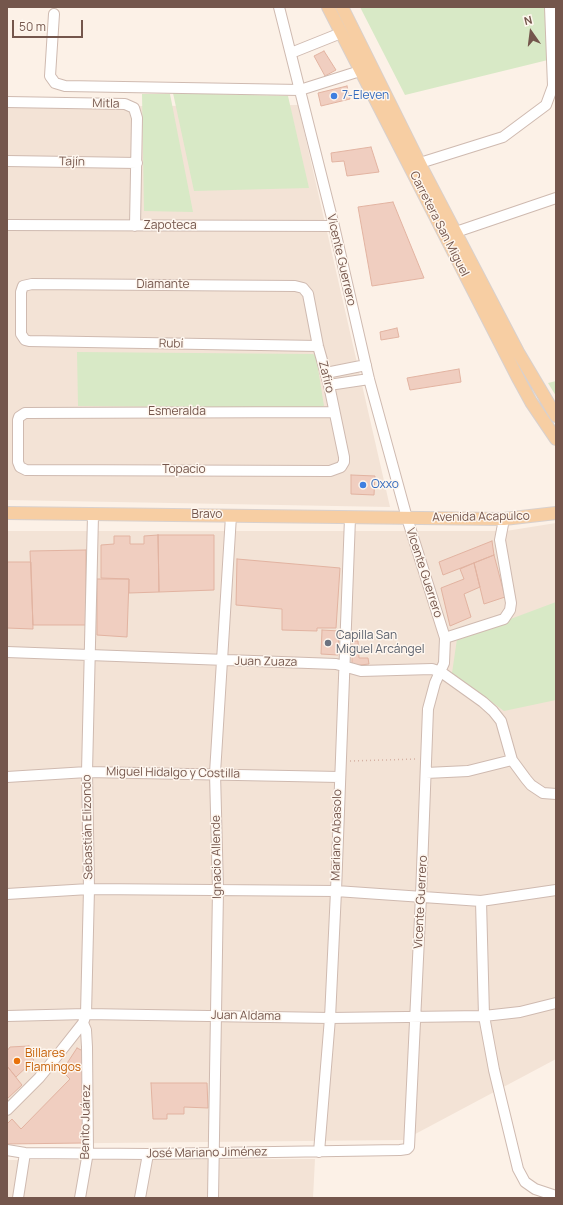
<!DOCTYPE html>
<html>
<head>
<meta charset="utf-8">
<style>
	body { margin:0 }
	#map { position:relative; width:563px; height:1205px; overflow:hidden; background:#fcf1e7; font-family:Manrope,sans-serif }
	canvas { display:block }
	.frame { position:absolute; inset:0; border:8px solid #74564c; pointer-events:none }
	.north { position:absolute; left:511px; top:12px; width:40px; height:40px; -webkit-text-stroke:3px #fef6ee; paint-order:stroke; rotate:346deg; font-size:11px; font-weight:700; line-height:16px; text-align:center; color:#74564c }
	.north::after { content:''; display:block; margin:auto; width:14px; height:18px; background:#74564c; clip-path:polygon(50% 0,100% 100%,50% 72%,0 100%) }
	.scale { position:absolute; left:12px; top:20px; width:71px; height:18px; box-sizing:border-box; border:2px solid #74564c; border-top:0; padding-left:5px; font-size:12px; line-height:14px; white-space:nowrap; color:#74564c; -webkit-text-stroke:3px #fef6ee; paint-order:stroke }
</style>
</head>
<body>
<div id="map">
<canvas width="563" height="1205"></canvas>
<div class="frame"></div>
<div class="north">N</div>
<div class="scale">50 m</div>
</div>
<script>
const g = document.querySelector('canvas').getContext('2d');
g.lineJoin = 'round';
function fill(path, color) {
  g.fillStyle = color;
  g.fill(path, 'evenodd');
}
function shape(rows) {
  const path = new Path2D();
  for (const r of rows) {
    path.moveTo(r[0], r[1]);
    for (let i = 2; i < r.length; i += 2) path.lineTo(r[i], r[i + 1]);
  }
  return path;
}
function trace(path, color, width, dash) {
  g.strokeStyle = color;
  g.lineWidth = width;
  g.lineCap = dash ? 'butt' : 'round';
  g.setLineDash(dash || []);
  g.stroke(path);
}
function drawText(font, color, halo, rows, align = 'center') {
  g.font = font + ' Manrope,sans-serif';
  g.lineWidth = 3;
  g.setLineDash([]);
  g.textBaseline = 'middle';
  g.strokeStyle = halo;
  g.fillStyle = color;
  for (const [text, x, y, turn = 0] of rows) {
    g.save();
    g.translate(x, y);
    g.rotate((+turn || 0) * Math.PI / 180);
    g.textAlign = isNaN(turn) ? turn : align;
    if (halo) g.strokeText(text, 0, 0);
    g.fillText(text, 0, 0);
    g.restore();
  }
}
fill(shape([
	[298,105,390,507,7,500,7,107],
	[556,523,556,1059,404,1140,7,1144,7,531,506,531],
	[315,1159,313,1198,7,1198,7,1160]
]), '#f3e3d6');
fill(shape([
	[360,7,556,7,556,58,405,95],
	[173,93,288,96,309,188,194,191],
	[142,94,170,94,193,212,144,211],
	[77,352,313,354,316,356,324,406,321,408,78,406],
	[556,381,556,396,548,383],
	[556,602,556,700,504,711,452,673,457,639]
]), '#d8e9c6');
const building = shape([
	[324,51,336,70,325,76,314,56,324,51],
	[347,86,350,99,321,106,318,93,347,86],
	[371,147,379,172,347,176,344,161,332,162,331,153,371,147],
	[393,202,424,278,372,286,358,207,393,202],
	[397,328,399,337,381,340,380,332,397,328],
	[459,369,461,382,410,390,407,378,459,369],
	[351,475,375,476,374,495,351,494,351,475],
	[158,535,214,535,214,590,159,592,158,535],
	[158,535,159,592,129,593,129,579,101,578,101,545,114,544,114,536,130,536,130,544,144,544,144,536,158,535],
	[492,541,494,555,443,575,439,562,492,541],
	[86,550,86,625,33,625,30,551,86,550],
	[494,555,505,597,484,604,474,563,494,555],
	[237,559,340,568,336,628,317,628,317,631,282,630,282,609,236,605,237,559],
	[7,562,31,562,33,629,7,628,7,562],
	[474,563,480,587,464,594,471,617,450,626,441,588,464,579,460,569,474,563],
	[97,579,129,579,127,637,97,635,97,579],
	[322,630,339,631,338,655,321,654,322,630],
	[352,641,358,641,359,658,368,658,369,664,352,666,352,641],
	[29,1046,30,1056,34,1060,16,1077,7,1066,7,1051,10,1047,29,1046],
	[77,1048,83,1051,83,1143,7,1144,7,1124,12,1119,21,1129,70,1079,62,1071,77,1048],
	[7,1066,22,1085,7,1099,7,1066],
	[151,1083,207,1083,208,1108,184,1107,184,1114,167,1114,167,1119,153,1119,151,1083]
]);
fill(building, '#f0cec0');
trace(building, '#e2b3a1', 1);
const minor = shape([
	[54,14,50,76,55,83,65,86,300,90,360,71],
	[291,53,341,33],
	[7,102,125,104,134,108,137,118,135,226],
	[7,161,137,163],
	[420,163,503,137,546,105,553,86,550,7],
	[7,225,334,226],
	[456,232,556,198],
	[318,346,29,341,25,340,21,334,21,292,23,286,32,284,295,286,303,288,308,294,318,346,329,385,344,457,344,462,341,467,330,471,26,470,20,467,18,462,18,420,19,417,25,413,334,412],
	[326,373,366,365],
	[329,385,369,379],
	[445,638,504,619,510,610,511,603,500,540,504,519],
	[7,652,336,664,361,671,432,669,441,672,483,702,493,711,501,721,512,760,526,779,531,785,543,793,556,794],
	[426,773,468,771,512,760],
	[7,777,87,772,339,777],
	[7,894,89,889,336,891,481,901,556,890],
	[481,901,484,1016,494,1070,518,1169,525,1182,535,1189,556,1196],
	[7,1016,86,1014,330,1018,484,1016,520,1012,556,1003],
	[7,1110,39,1078,57,1056,83,1023,86,1014,89,889,87,772,93,515],
	[7,1150,25,1153,148,1154,400,1150,407,1149,409,1147,421,896,428,709,435,683,444,663,445,638,407,518,369,379,334,226,279,7],
	[319,1152,330,1018,336,891,350,518],
	[18,1198,25,1153],
	[80,1198,88,1152,87,1047,86,1030,83,1023],
	[140,1198,148,1154],
	[213,1198,218,890,215,773,231,516]
]);
const major = shape([
	[328,7,519,380,531,402,556,439],
	[342,7,424,172,518,352,556,416],
	[7,513,504,519,556,513]
]);
trace(minor, '#cfbab0', 12);
trace(major, '#d8d0cd', 14);
trace(shape([
	[350,761,416,759]
]), '#d5b1a3', 1.5, [1, 3]);
trace(minor, '#fff', 10);
trace(major, '#f7cea3', 12);
for (const [x, y, r, color] of [
	[334,96,4,"#3f7fe0"],
	[363,485,4,"#3f7fe0"],
	[328,643,4,"#6b7280"],
	[17,1061,4,"#e8710a"]
]) {
  const dot = new Path2D();
  dot.arc(x, y, r, 0, 2 * Math.PI);
  g.fillStyle = color;
  g.fill(dot);
  trace(dot, '#fef6ee', 1.5);
}
drawText('12px', '#366cbe', '#fef6ee', [
	["7-Eleven",342,96],
	["Oxxo",371,485]
], 'left');
drawText('12px', '#74564c', '#fef6ee', [
	["Mitla",106,104,1],
	["Tajín",72,162,1],
	["Carretera San Miguel",439,224,63],
	["Zapoteca",170,226],
	["Vicente Guerrero",341,260,77],
	["Diamante",163,285],
	["Rubí",171,344,1],
	["Zafiro",326,377,76],
	["Esmeralda",177,412],
	["Topacio",184,470],
	["Bravo",207,515],
	["Avenida Acapulco",481,517,-1],
	["Vicente Guerrero",424,573,72],
	["Juan Zuaza",266,662,1],
	["Miguel Hidalgo y Costilla",173,773,1],
	["Sebastián Elizondo",88,827,-91],
	["Mariano Abasolo",337,835,-89],
	["Ignacio Allende",217,857,-91],
	["Vicente Guerrero",421,902,-87],
	["Juan Aldama",246,1016,1],
	["Benito Juárez",86,1122,-89],
	["José Mariano Jiménez",207,1153,-1]
]);
drawText('12px', '#5b616d', '#fef6ee', [
	["Capilla San",336,636],
	["Miguel Arcángel",336,650]
], 'left');
drawText('12px', '#c56008', '#fef6ee', [
	["Billares",25,1054],
	["Flamingos",25,1068]
], 'left');
</script>
</body>
</html>
